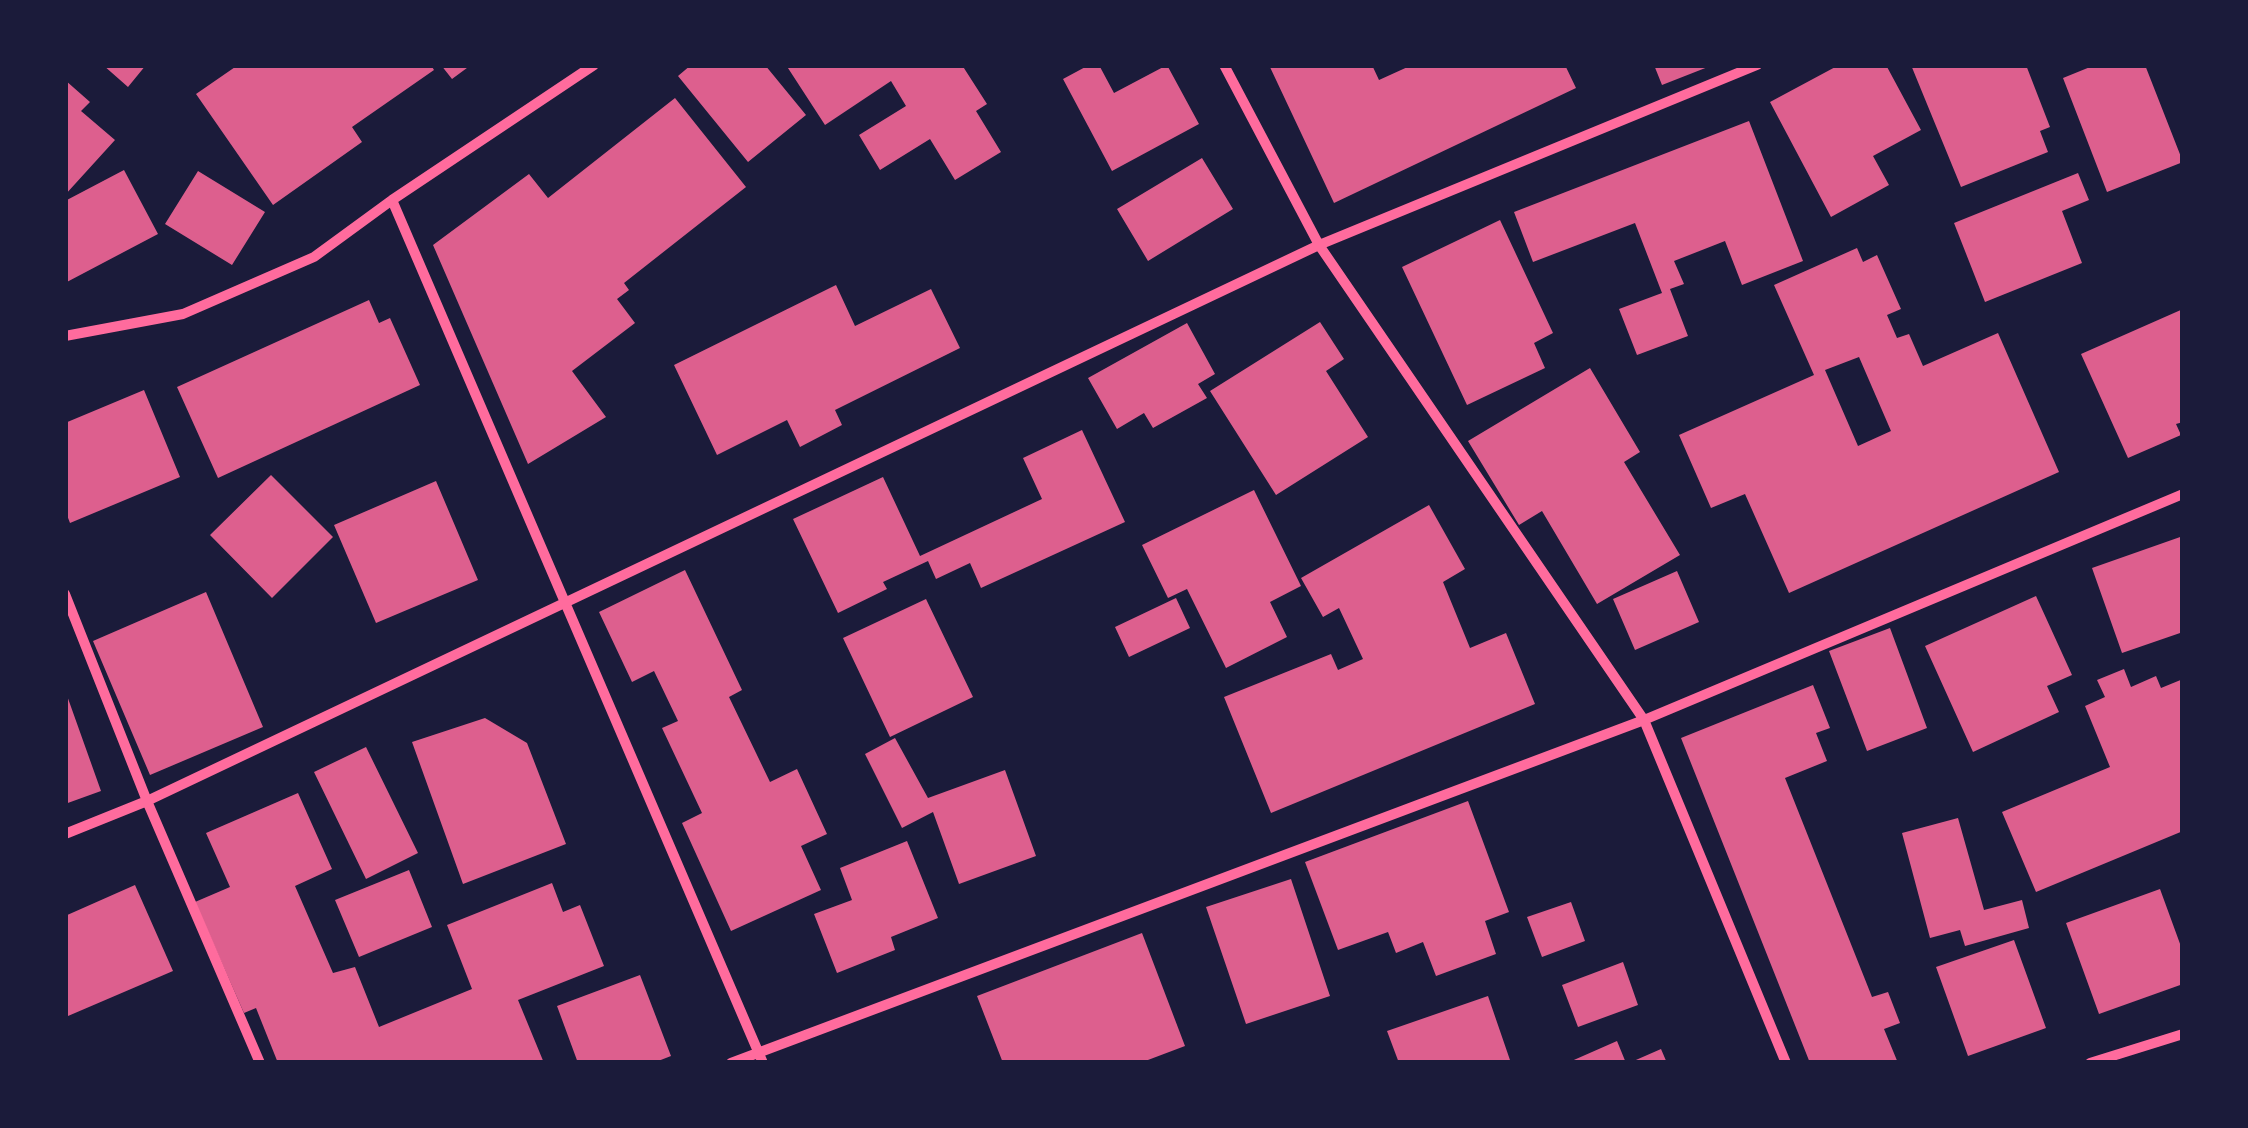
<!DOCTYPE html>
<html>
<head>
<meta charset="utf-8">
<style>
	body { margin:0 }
	#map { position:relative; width:2248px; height:1128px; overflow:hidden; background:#1b1b3a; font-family:"Work Sans",sans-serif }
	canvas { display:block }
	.frame { position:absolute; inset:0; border:68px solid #1b1b3a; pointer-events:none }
</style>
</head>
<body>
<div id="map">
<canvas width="2248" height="1128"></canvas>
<div class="frame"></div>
</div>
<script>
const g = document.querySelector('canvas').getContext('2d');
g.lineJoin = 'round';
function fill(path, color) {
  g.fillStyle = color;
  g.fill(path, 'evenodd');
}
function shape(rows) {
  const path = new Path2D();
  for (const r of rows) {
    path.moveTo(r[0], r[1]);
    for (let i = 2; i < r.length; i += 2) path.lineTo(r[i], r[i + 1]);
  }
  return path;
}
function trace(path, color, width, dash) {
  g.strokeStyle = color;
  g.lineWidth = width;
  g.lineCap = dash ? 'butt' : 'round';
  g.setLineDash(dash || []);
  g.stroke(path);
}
fill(shape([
	[103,65,146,65,128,87],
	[238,65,431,65,434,70,352,127,362,142,273,205,196,94],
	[441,65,471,65,452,79],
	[691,65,765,65,806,115,748,162,678,76],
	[786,65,962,65,987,104,976,111,1001,152,955,180,930,139,880,170,859,135,906,106,891,81,825,125],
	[1089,65,1099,65,1114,93,1167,65,1199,124,1112,171,1063,79],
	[1269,65,1372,65,1379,80,1412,65,1565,65,1576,88,1334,203],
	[1654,65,1713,65,1662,85],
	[1839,65,1886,65,1921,130,1873,156,1889,185,1831,217,1770,102],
	[1911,65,2026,65,2050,127,2040,131,2048,152,1961,187],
	[2095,65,2145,65,2183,162,2107,192,2063,78],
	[65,80,90,102,81,111,115,140,65,195],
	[675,98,746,187,624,283,629,290,617,299,635,323,572,371,606,417,528,464,433,245,529,174,548,198],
	[1749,121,1803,261,1742,285,1725,241,1674,261,1684,284,1670,289,1688,336,1637,355,1619,309,1662,293,1635,223,1533,262,1514,212],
	[1202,158,1233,209,1148,261,1117,209],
	[124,170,158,234,65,283,65,201],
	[198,171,265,212,232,265,165,224],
	[2078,173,2089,200,2062,211,2082,263,1985,302,1954,223],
	[1500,220,1553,333,1534,343,1545,368,1467,405,1402,267],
	[1857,248,1863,262,1877,255,1901,309,1887,315,1897,338,1909,334,1923,366,1998,333,2059,472,1789,593,1745,494,1711,508,1679,435,1814,375,1774,285],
	[1859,357,1891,431,1858,446,1825,370],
	[836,285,855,326,931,289,960,348,835,410,842,425,800,447,787,420,717,455,674,365],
	[369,300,379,323,390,318,420,385,218,478,177,387],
	[2183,309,2183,422,2176,424,2181,435,2128,458,2081,354],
	[1320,322,1344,359,1326,371,1368,437,1276,495,1210,391],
	[1187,323,1215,374,1198,384,1207,398,1153,428,1144,413,1117,429,1088,378],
	[1590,368,1640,452,1624,462,1680,555,1597,604,1542,511,1519,525,1468,441],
	[144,390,180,477,70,523,65,510,65,423],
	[1082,430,1125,522,981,588,970,563,936,579,928,561,883,582,887,589,838,613,793,519,883,477,920,556,1042,499,1023,458],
	[271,475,333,537,272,598,210,535],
	[436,481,478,580,376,623,334,525],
	[1254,490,1301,586,1270,602,1287,637,1226,668,1187,589,1168,598,1142,545],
	[1429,505,1465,569,1443,582,1470,648,1506,633,1535,704,1271,813,1224,697,1331,654,1338,670,1363,659,1339,608,1323,617,1301,578],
	[2183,536,2183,632,2122,653,2092,568],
	[685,570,742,690,729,697,770,782,797,769,827,834,801,846,821,890,731,931,682,823,702,813,662,728,678,721,654,671,632,682,599,612],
	[1677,571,1699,622,1635,650,1613,599],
	[206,592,263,727,150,775,93,641],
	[2036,596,2072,675,2047,686,2059,712,1973,752,1925,646],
	[1176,598,1190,628,1129,657,1115,627],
	[926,599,973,697,890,737,843,638],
	[1890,628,1927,728,1867,751,1829,651],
	[2124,669,2131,687,2156,676,2161,688,2183,679,2183,831,2036,892,2002,812,2110,767,2085,706,2105,697,2097,680],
	[1813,685,1830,728,1816,733,1827,761,1785,778,1872,997,1888,992,1900,1023,1884,1029,1898,1063,1810,1063,1681,738],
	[65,690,101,791,65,804],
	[485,718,527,743,566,844,463,884,412,742],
	[895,738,928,798,1005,770,1036,856,959,884,933,812,902,828,865,754],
	[366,747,418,853,366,879,314,772],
	[298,793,332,869,295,886,333,973,355,967,379,1027,472,989,447,925,552,883,563,912,580,905,604,966,518,1000,544,1063,278,1063,256,1008,244,1013,195,902,230,887,206,833],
	[1468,801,1509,912,1485,921,1496,954,1436,976,1423,942,1396,953,1388,932,1338,950,1305,862],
	[1958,818,1984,910,2022,900,2029,928,1965,946,1960,930,1930,938,1902,833],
	[907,841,938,918,891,937,895,950,837,973,814,914,852,900,840,868],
	[409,870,432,927,359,957,335,900],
	[1291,879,1330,996,1246,1024,1206,907],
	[135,885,173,971,68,1016,65,1008,65,916],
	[2160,889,2183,952,2183,984,2099,1014,2066,923],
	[1571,902,1585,941,1542,957,1527,917],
	[1142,933,1185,1046,1140,1063,1003,1063,977,996],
	[2014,940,2046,1028,1968,1056,1936,967],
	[1623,962,1638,1005,1578,1027,1562,985],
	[640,975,671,1056,653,1063,578,1063,557,1006],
	[1488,996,1511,1063,1399,1063,1387,1031],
	[1617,1041,1626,1063,1567,1063],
	[1661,1049,1667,1063,1629,1063]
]), '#dd5f8e');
trace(shape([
	[1224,65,1319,245,1644,720,1786,1063],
	[392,200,763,1063],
	[65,336,183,314,314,257,392,200,594,65],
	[65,594,147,801,260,1063],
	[65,834,147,801,1319,245,1757,65],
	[731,1063,1644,720,2183,494],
	[2090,1063,2183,1034]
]), '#ff6b9d', 10);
</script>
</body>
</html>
